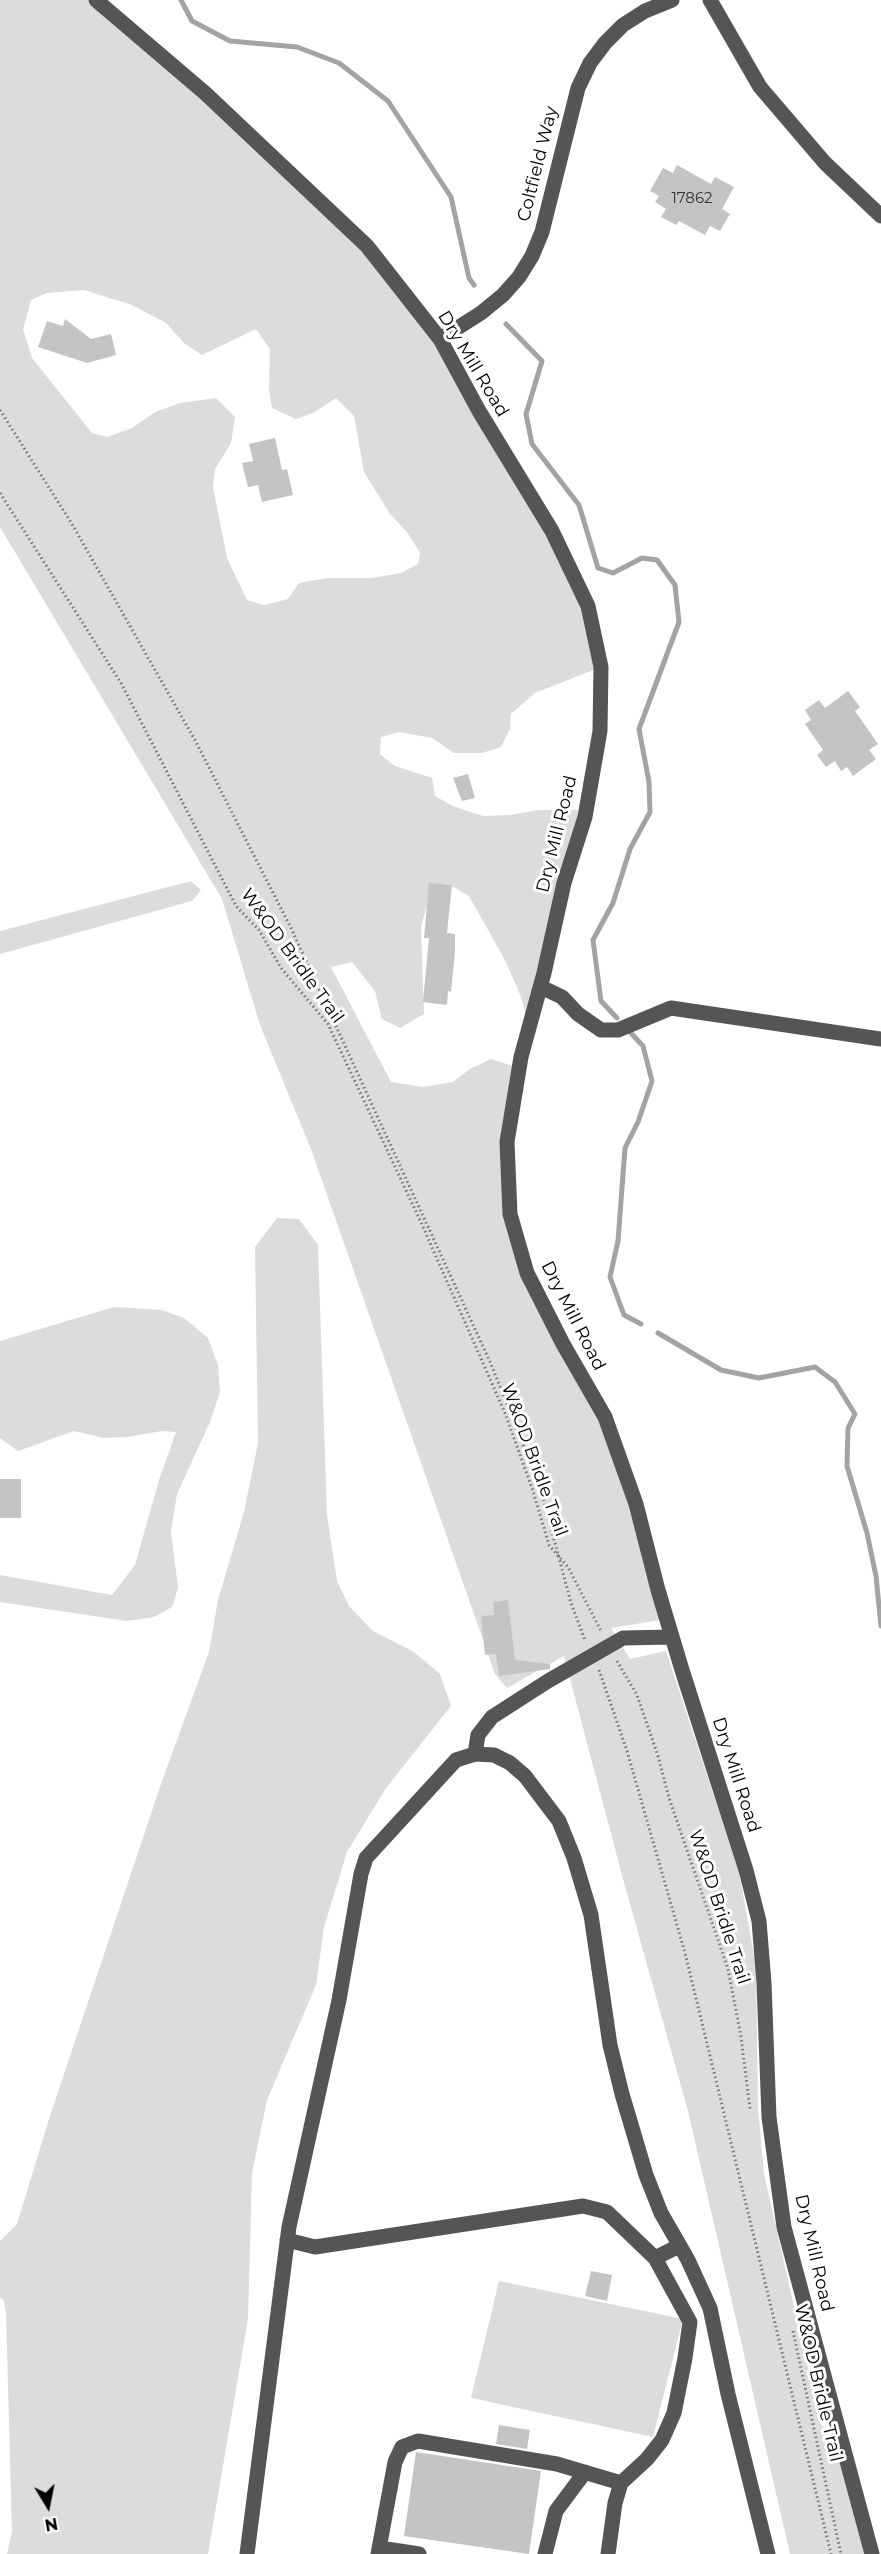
<!DOCTYPE html>
<html>
<head>
<meta charset="utf-8">
<style>
	body { margin:0 }
	#map { position:relative; width:881px; height:2554px; overflow:hidden; background:#fff; font-family:Montserrat,sans-serif }
	canvas { display:block }
	.north { position:absolute; left:18px; top:2476px; width:60px; height:60px; -webkit-text-stroke:4px #fff; paint-order:stroke; rotate:170deg; font-size:16px; font-weight:700; line-height:24px; text-align:center; color:#000 }
	.north::after { content:''; display:block; margin:auto; width:21px; height:27px; background:#000; clip-path:polygon(50% 0,100% 100%,50% 72%,0 100%) }
</style>
</head>
<body>
<div id="map">
<canvas width="881" height="2554"></canvas>
<div class="north">N</div>
</div>
<script>
const g = document.querySelector('canvas').getContext('2d');
g.lineJoin = 'round';
function fill(path, color) {
  g.fillStyle = color;
  g.fill(path, 'evenodd');
}
function shape(rows) {
  const path = new Path2D();
  for (const r of rows) {
    path.moveTo(r[0], r[1]);
    for (let i = 2; i < r.length; i += 2) path.lineTo(r[i], r[i + 1]);
  }
  return path;
}
function trace(path, color, width, dash) {
  g.strokeStyle = color;
  g.lineWidth = width;
  g.lineCap = dash ? 'butt' : 'round';
  g.setLineDash(dash || []);
  g.stroke(path);
}
function drawText(font, color, halo, rows, align = 'center') {
  g.font = font + ' Montserrat,sans-serif';
  g.lineWidth = 6;
  g.setLineDash([]);
  g.textBaseline = 'middle';
  g.strokeStyle = halo;
  g.fillStyle = color;
  for (const [text, x, y, turn = 0] of rows) {
    g.save();
    g.translate(x, y);
    g.rotate((+turn || 0) * Math.PI / 180);
    g.textAlign = isNaN(turn) ? turn : align;
    if (halo) g.strokeText(text, 0, 0);
    g.fillText(text, 0, 0);
    g.restore();
  }
}
fill(shape([
	[0,0,96,0,367,246,440,339,588,606,601,667,535,693,511,714,510,729,501,747,482,753,454,753,432,738,399,732,381,737,380,754,395,766,432,778,435,796,453,806,483,816,510,815,539,810,586,810,529,1028,521,997,506,962,469,896,448,884,432,889,421,926,424,1014,400,1028,382,1019,375,991,352,962,331,967,391,1082,422,1087,453,1082,470,1069,491,1059,519,1068,510,1208,527,1273,605,1417,666,1619,611,1628,630,1659,666,1651,739,1872,756,1966,758,2107,764,2174,821,2425,833,2433,866,2554,790,2554,688,2111,623,1879,564,1656,507,1688,495,1674,311,1149,260,1025,222,899,0,527],
	[84,290,132,305,166,323,184,343,202,355,256,329,270,349,269,389,272,408,296,419,313,413,336,398,354,416,364,472,390,514,407,532,420,553,418,564,401,573,372,578,328,578,299,583,288,599,264,605,247,600,227,558,213,487,215,469,231,443,235,417,216,398,180,403,155,412,132,428,107,437,92,433,32,358,23,329,31,300,47,293],
	[191,881,201,890,192,901,0,954,0,931],
	[277,1218,299,1219,318,1245,327,1515,337,1581,349,1606,373,1631,414,1652,440,1674,451,1706,386,1788,347,1852,324,1927,316,1985,267,2100,252,2173,248,2319,208,2554,7,2554,12,2532,6,2314,4,2301,0,2297,0,2241,17,2224,49,2119,162,1781,209,1652,218,1600,244,1512,258,1443,255,1247],
	[114,1307,162,1310,184,1318,208,1338,218,1365,220,1392,210,1422,177,1494,171,1531,178,1588,172,1607,154,1617,127,1621,0,1602,0,1575,112,1595,135,1565,159,1480,176,1432,162,1431,128,1437,103,1438,74,1431,18,1451,0,1438,0,1341],
	[499,2281,683,2319,653,2437,471,2398]
]), '#dcdcdc');
trace(shape([
	[181,0,192,21,230,41,297,47,339,63,388,101,451,197,469,278,474,285],
	[506,324,542,361,526,414,532,444,579,505,598,568,613,573,642,558,657,560,675,585,679,622,639,729,649,782,650,812,630,849,613,903,593,940,601,1001,617,1018],
	[630,1032,643,1046,652,1081,638,1122,625,1148,618,1241,610,1277,624,1315,641,1324],
	[658,1333,721,1370,759,1378,815,1367,835,1382,855,1414,848,1428,847,1466,867,1533,876,1576,881,1626]
]), '#a3a3a3', 5);
fill(shape([
	[677,165,711,184,715,177,734,187,722,209,730,214,720,231,710,226,705,235,679,221,676,225,661,217,666,209,655,202,659,196,650,191,663,168,673,173],
	[65,319,91,339,111,334,116,355,87,363,38,347,47,321,63,326],
	[275,438,282,470,287,469,293,495,262,502,258,485,248,487,242,463,253,461,249,444],
	[848,691,860,707,855,711,878,744,869,750,876,759,853,776,847,767,841,771,835,761,826,767,817,755,823,750,805,724,811,720,805,710,819,700,825,708],
	[468,774,475,798,462,801,453,778],
	[429,883,452,885,447,933,455,934,455,952,451,992,448,991,447,1005,423,1002,429,938,424,938],
	[0,1479,21,1479,21,1518,0,1518],
	[508,1600,515,1660,550,1664,550,1669,499,1676,496,1654,485,1655,481,1616,494,1615,493,1602],
	[591,2271,612,2275,607,2301,585,2296],
	[499,2425,530,2430,527,2449,496,2444],
	[416,2452,541,2471,529,2554,404,2536]
]), '#c4c4c4');
trace(shape([
	[0,410,72,524,196,742,291,928,491,1364,541,1490,571,1603,585,1640],
	[0,493,121,683,236,906,259,930,281,968,328,1024,419,1218,505,1413,533,1491,549,1545,568,1567,601,1631],
	[617,1661,637,1695,658,1756,669,1798,728,1969,741,2037,750,2109],
	[599,1670,627,1751,685,1953,831,2554],
	[793,2331,841,2554]
]), '#777', 3, [1.5, 3]);
trace(shape([
	[96,0,205,93,367,246,440,339,479,411,552,531,588,606,601,667,600,731,585,817,564,883,544,973,521,1057,507,1142,510,1214,527,1273,563,1344,605,1417,636,1504,658,1590,682,1670,746,1870,759,1921,764,1983,769,2117,784,2227,872,2554],
	[710,0,760,87,825,163,881,216],
	[440,339,481,313,503,295,519,277,532,256,542,232,578,88,590,63,605,43,623,25,645,11,672,0],
	[541,987,562,997,578,1014,601,1030,618,1030,671,1008,881,1039],
	[475,1754,478,1735,492,1717,548,1681,623,1638,672,1637],
	[287,2240,315,2247,583,2206,607,2212,655,2258,679,2246],
	[380,2548,419,2554],
	[247,2554,289,2227,339,2000,361,1874,366,1858,456,1760,475,1754,494,1755,510,1763,525,1776,559,1821,574,1858,591,1915,610,2045,622,2094,646,2175,661,2213,688,2260,710,2308,728,2394,768,2554],
	[378,2554,395,2462,402,2447,418,2441,557,2464,621,2483],
	[545,2554,556,2511,585,2472],
	[608,2554,615,2503,621,2483,647,2459,662,2440,674,2413,685,2358,690,2322,655,2258]
]), '#555', 15);
drawText('15px', '#313131', null, [
	["17862",692,199]
]);
drawText('18px', '#000', '#fff', [
	["Coltfield Way",538,164,-76],
	["Dry Mill Road",473,364,59],
	["Dry Mill Road",557,834,-76],
	["W&OD Bridle Trail",292,956,54],
	["Dry Mill Road",573,1316,63],
	["W&OD Bridle Trail",534,1460,70],
	["Dry Mill Road",736,1775,72],
	["W&OD Bridle Trail",719,1907,72],
	["Dry Mill Road",814,2253,77],
	["W&OD Bridle Trail",818,2383,77]
]);
</script>
</body>
</html>
